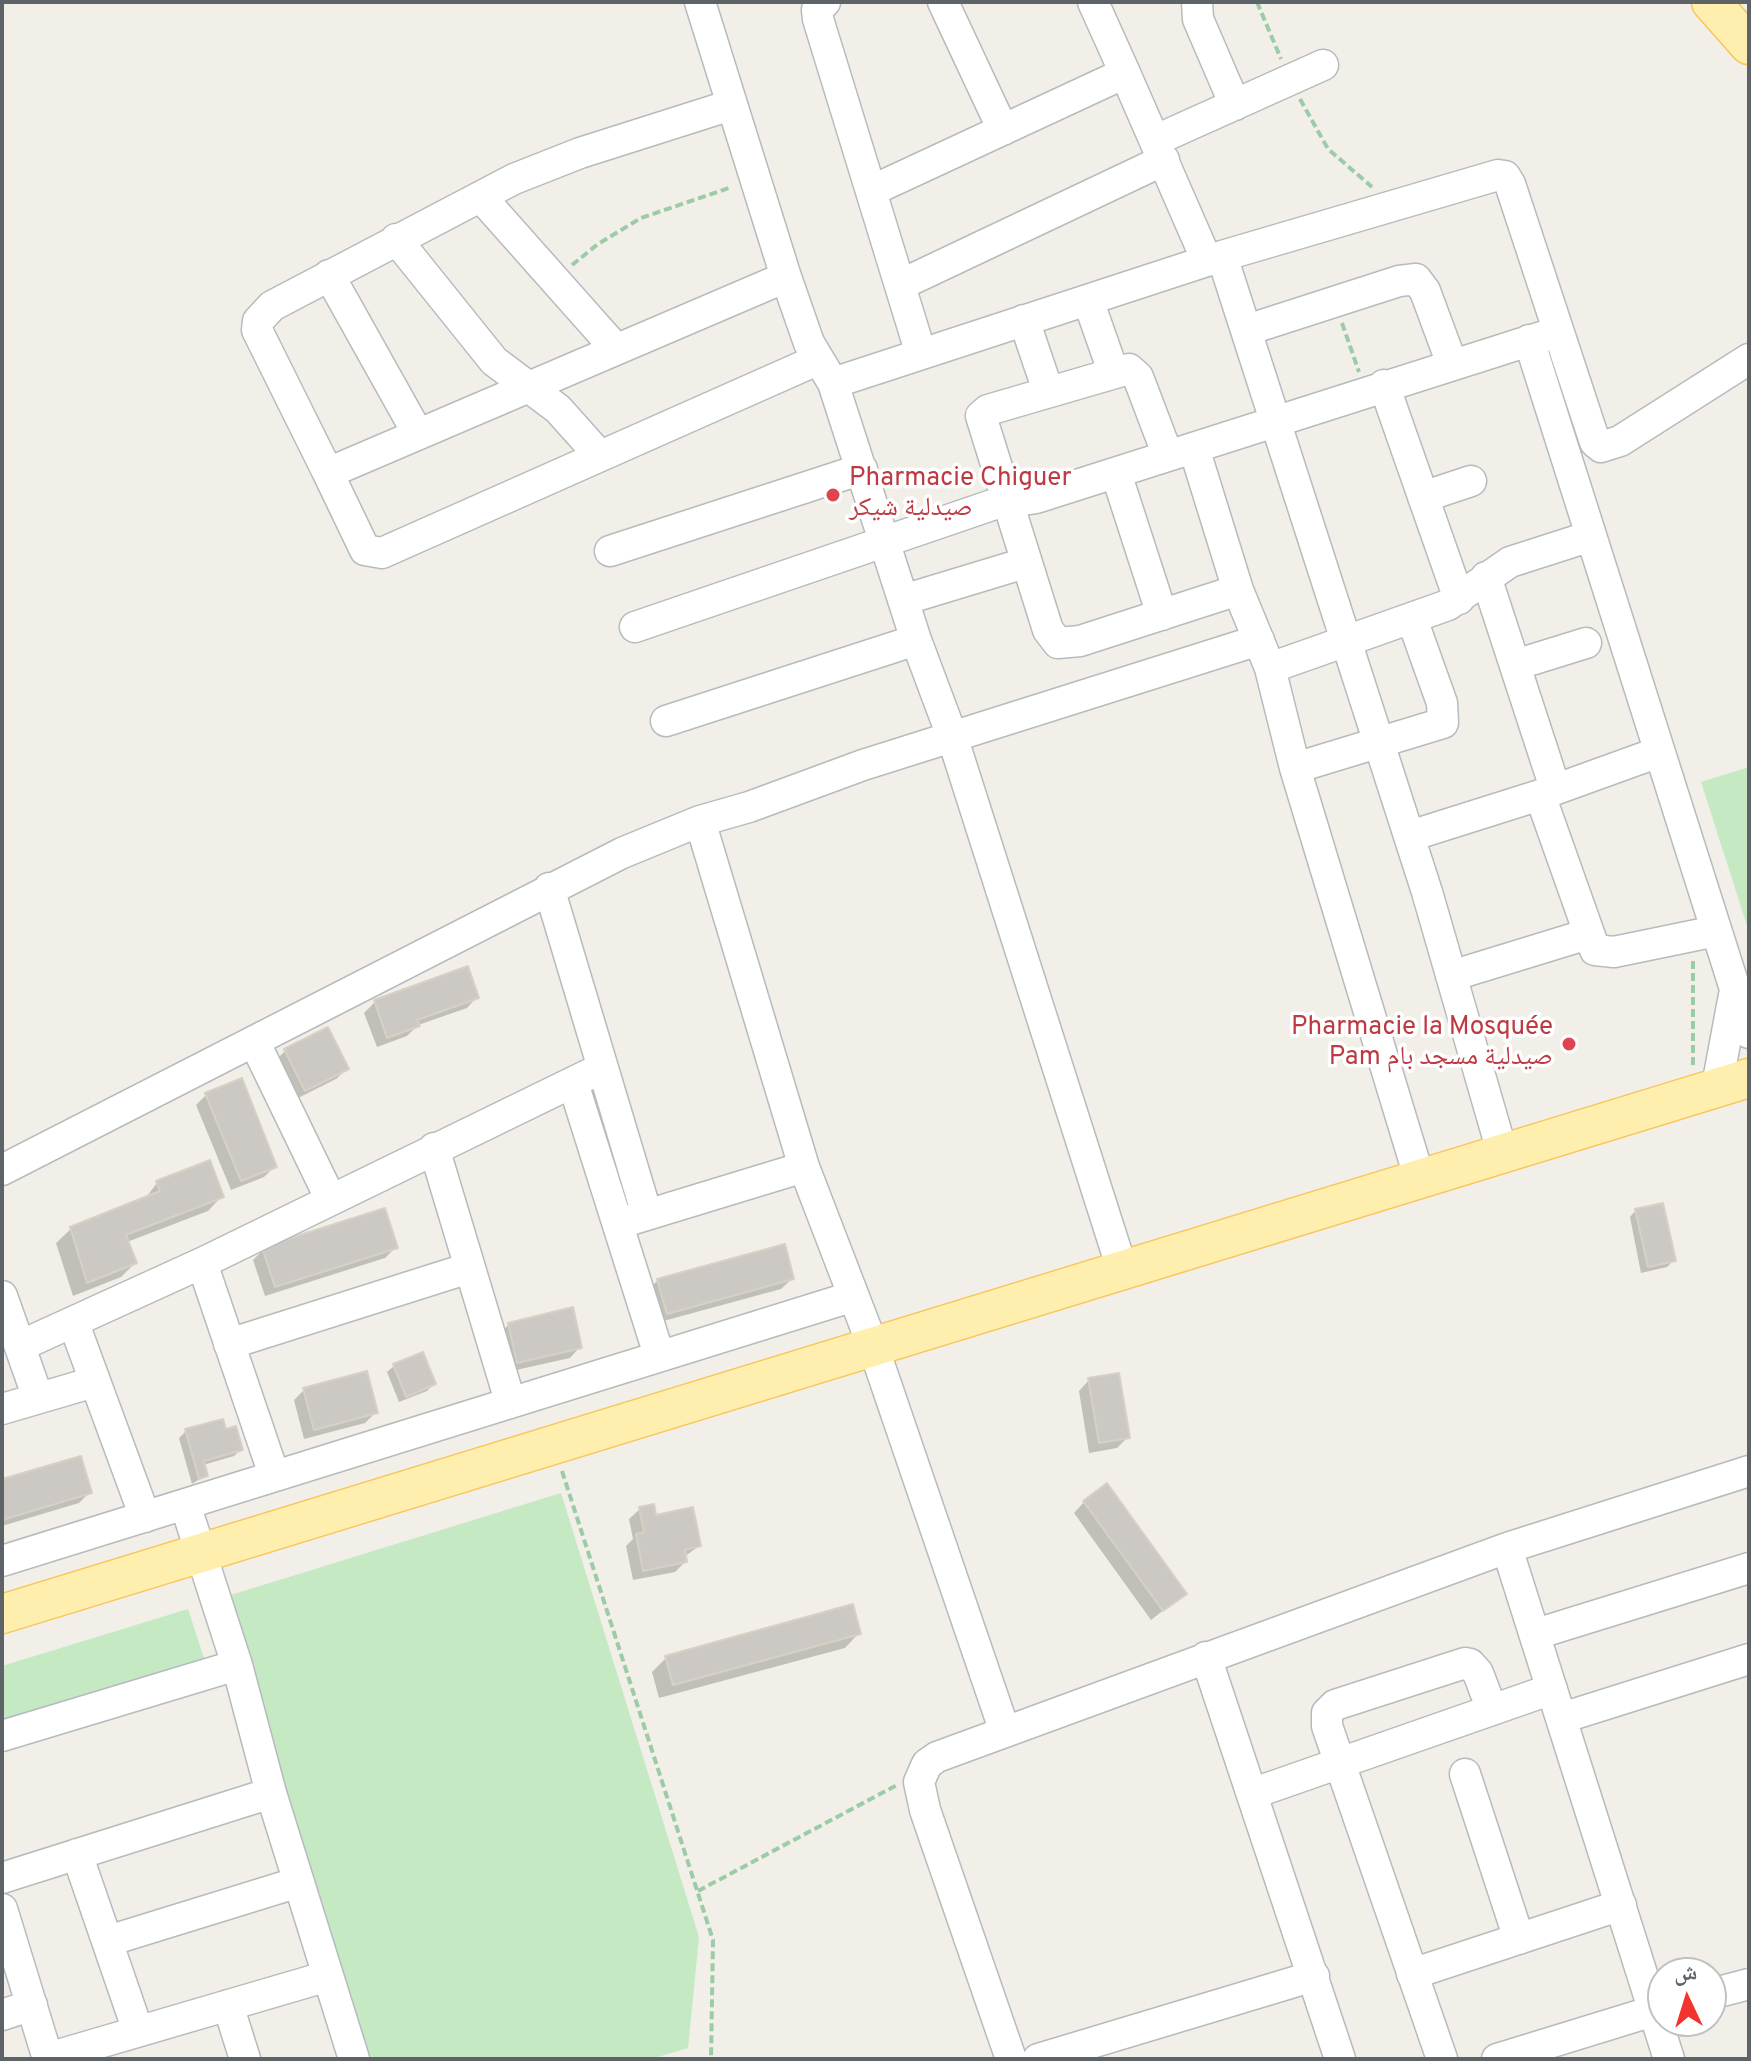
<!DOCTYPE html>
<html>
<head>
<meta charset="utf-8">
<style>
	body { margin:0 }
	#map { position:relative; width:1751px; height:2061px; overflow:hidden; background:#f1efe7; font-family:Overpass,"Noto Naskh Arabic",sans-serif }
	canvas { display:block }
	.frame { position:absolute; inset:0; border:4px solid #5e6368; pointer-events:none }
	.north { position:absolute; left:1647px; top:1957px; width:80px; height:80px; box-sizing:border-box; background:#fff; border:2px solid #bfc1c3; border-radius:50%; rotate:356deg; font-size:22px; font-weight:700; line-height:32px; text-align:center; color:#5e6368 }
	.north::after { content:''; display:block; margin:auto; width:28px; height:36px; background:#f1342d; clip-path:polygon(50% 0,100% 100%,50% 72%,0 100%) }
</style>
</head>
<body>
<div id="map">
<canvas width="1751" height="2061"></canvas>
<div class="frame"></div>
<div class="north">ش</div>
</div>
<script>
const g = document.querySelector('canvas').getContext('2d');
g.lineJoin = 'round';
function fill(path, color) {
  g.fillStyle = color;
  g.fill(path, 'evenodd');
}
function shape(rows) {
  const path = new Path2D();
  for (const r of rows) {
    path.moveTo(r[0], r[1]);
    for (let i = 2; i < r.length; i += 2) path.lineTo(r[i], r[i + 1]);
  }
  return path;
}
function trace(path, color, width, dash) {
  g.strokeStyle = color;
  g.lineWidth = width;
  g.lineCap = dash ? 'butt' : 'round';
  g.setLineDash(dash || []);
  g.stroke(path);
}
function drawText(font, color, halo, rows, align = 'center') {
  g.font = font + ' Overpass,"Noto Naskh Arabic",sans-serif';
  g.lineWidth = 7;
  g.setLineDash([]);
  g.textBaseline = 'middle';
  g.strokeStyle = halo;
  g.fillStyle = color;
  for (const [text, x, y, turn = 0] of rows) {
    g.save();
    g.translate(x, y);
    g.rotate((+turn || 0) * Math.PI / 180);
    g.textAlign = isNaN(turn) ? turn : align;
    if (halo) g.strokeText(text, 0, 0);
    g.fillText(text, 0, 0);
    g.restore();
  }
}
fill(shape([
	[1749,767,1749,932,1701,782],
	[561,1493,699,1937,688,2048,651,2059,364,2059,221,1598],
	[188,1609,205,1661,2,1724,2,1666]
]), '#c5e9c3');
fill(shape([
	[467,969,477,997,467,1008,418,1025,407,1036,377,1047,364,1013,375,1002],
	[285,1051,347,1069,336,1079,294,1100,275,1061],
	[206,1095,274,1167,264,1177,231,1190,196,1105],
	[157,1183,222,1196,208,1211,127,1242,135,1263,121,1277,73,1296,56,1243,71,1229,144,1200],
	[1636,1210,1673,1261,1667,1267,1641,1273,1630,1217],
	[396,1247,385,1258,265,1296,253,1260,264,1249],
	[792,1279,781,1289,656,1323,647,1291,658,1280],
	[509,1324,580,1347,570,1358,507,1372,499,1335],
	[394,1366,434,1384,427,1391,399,1402,387,1372],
	[1089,1380,1128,1437,1117,1448,1089,1453,1079,1391],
	[304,1390,376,1412,365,1423,304,1439,294,1400],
	[186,1431,224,1431,241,1449,234,1456,203,1465,206,1475,192,1484,179,1438],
	[2,1481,90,1492,79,1503,2,1526],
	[1084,1502,1184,1594,1151,1620,1074,1513],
	[640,1509,699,1546,684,1557,685,1562,675,1572,633,1580,626,1546,633,1539,629,1519],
	[859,1633,845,1648,659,1698,652,1672,666,1658]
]), '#0003');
const building = shape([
	[468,966,479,998,417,1020,420,1026,387,1038,374,1000,468,966],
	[328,1027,349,1069,305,1091,284,1049,328,1027],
	[242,1078,277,1167,241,1181,205,1093,242,1078],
	[210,1160,224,1197,126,1235,137,1263,87,1283,70,1227,160,1191,156,1181,210,1160],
	[1663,1203,1676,1261,1648,1267,1635,1209,1663,1203],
	[385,1208,398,1248,275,1287,262,1247,385,1208],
	[785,1244,794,1279,667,1314,657,1279,785,1244],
	[573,1307,582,1348,517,1363,508,1323,573,1307],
	[423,1352,436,1384,406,1397,393,1364,423,1352],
	[367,1371,378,1413,314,1430,303,1388,367,1371],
	[1119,1373,1130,1438,1099,1443,1088,1378,1119,1373],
	[223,1419,226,1429,236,1426,243,1450,204,1461,208,1476,199,1479,185,1429,223,1419],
	[81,1456,92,1493,2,1520,2,1479,81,1456],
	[1107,1483,1187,1594,1163,1611,1083,1501,1107,1483],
	[654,1504,656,1515,693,1507,701,1546,685,1550,687,1562,643,1571,636,1534,644,1532,639,1507,654,1504],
	[853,1604,861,1634,673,1685,665,1656,853,1604]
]);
fill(building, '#ccc9c4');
trace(building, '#d7d0c5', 2);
const minor = shape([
	[700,2,786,277,809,343,833,383,916,640,952,736,1123,1272],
	[825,2,817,10,818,19,921,354],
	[943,2,1003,130],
	[1093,2,1125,73],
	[1197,2,1198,19,1235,105],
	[731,105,580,153,514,179,272,306,258,321,257,330,328,473,786,277],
	[1156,140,1323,65],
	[871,191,1125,73,1207,261],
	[481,197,616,349],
	[396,239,494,361,558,409,600,456],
	[1222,256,1427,892,1503,1155],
	[329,275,418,434],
	[900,285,1164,160],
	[1088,300,1113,371],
	[1024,320,1048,391],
	[1247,330,1399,281,1416,279,1425,291,1452,364],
	[1529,340,1749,1033],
	[833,383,1222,256,1498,175,1505,176,1510,184,1595,442,1601,447,1620,441,1749,359],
	[1384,385,1459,599],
	[1194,448,1238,590,1270,668,1295,768,1420,1180],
	[1168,456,1138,377,1129,369,988,410,981,416,1048,630,1058,643,1080,641,1238,590],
	[328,473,365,550,382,553,817,360],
	[1116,473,1162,615],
	[1423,497,1471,481],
	[610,551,862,469],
	[1486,577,1555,788],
	[903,600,1025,563],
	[635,627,992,505,1036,498,1557,332],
	[1515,665,1586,643],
	[1270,668,1448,605,1510,562,1591,536],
	[666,721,916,640],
	[1295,768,1443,723,1442,703,1412,619],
	[1540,795,1595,950,1614,952,1716,931],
	[700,821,804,1167,874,1349,1005,1732],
	[1410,836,1540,795,1659,752],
	[549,888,647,1215],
	[1451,976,1588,934],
	[255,1043,331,1200],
	[573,1083,659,1355],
	[1717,1086,1734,995],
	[434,1148,510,1401],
	[2,1170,622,853,700,821,749,807,863,765,1259,640],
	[627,1221,804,1167],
	[202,1263,274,1475],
	[2,1296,38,1398],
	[74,1324,145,1517],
	[229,1344,469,1268],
	[20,1346,202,1263,602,1068],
	[2,1409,94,1382],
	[185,1504,237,1665,271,1793,354,2059],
	[1507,1548,1669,2059],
	[2,1561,851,1297],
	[1536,1634,1749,1568],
	[1206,1657,1340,2059],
	[1562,1718,1749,1659],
	[2,1736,237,1665],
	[1465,1774,1519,1939],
	[1254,1793,1552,1689],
	[77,1854,138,2031],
	[2,1878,271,1793],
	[2,1909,48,2059],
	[108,1941,299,1882],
	[1412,1974,1621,1905],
	[1711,1994,1749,1984],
	[228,2005,245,2059],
	[2,2015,32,2005],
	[48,2058,328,1976],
	[1011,2059,925,1810,919,1782,927,1764,937,1757,1507,1548,1749,1471],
	[1038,2059,1314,1976],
	[1442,2059,1327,1726,1327,1713,1335,1705,1465,1663,1470,1664,1478,1673,1492,1710],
	[1497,2059,1663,2008]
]);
const major = shape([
	[1711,2,1749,45],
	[2,1614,1749,1078]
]);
trace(minor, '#b7babe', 33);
trace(major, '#f8c55a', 41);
trace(shape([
	[1257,2,1281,59],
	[1300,99,1328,149,1372,187],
	[572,265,598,244,641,218,732,187],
	[1342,323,1359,372],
	[1693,1065,1693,958],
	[562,1471,713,1940,711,2059],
	[698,1891,897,1785]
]), '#9ccba8', 4, [8, 4]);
trace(minor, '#fff', 30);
trace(major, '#ffefaf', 38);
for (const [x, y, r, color] of [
	[833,495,8,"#e0444e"],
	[1569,1044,8,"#e0444e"]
]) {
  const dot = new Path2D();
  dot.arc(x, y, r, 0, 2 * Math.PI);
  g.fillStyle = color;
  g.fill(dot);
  trace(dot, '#fff', 3);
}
drawText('26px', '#be3a42', '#fff', [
	["Pharmacie Chiguer",849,480],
	["صيدلية شيكر",849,510],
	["Pharmacie la Mosquée",1553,1029,"right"],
	["Pam صيدلية مسجد بام",1553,1059,"right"]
], 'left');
</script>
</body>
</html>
